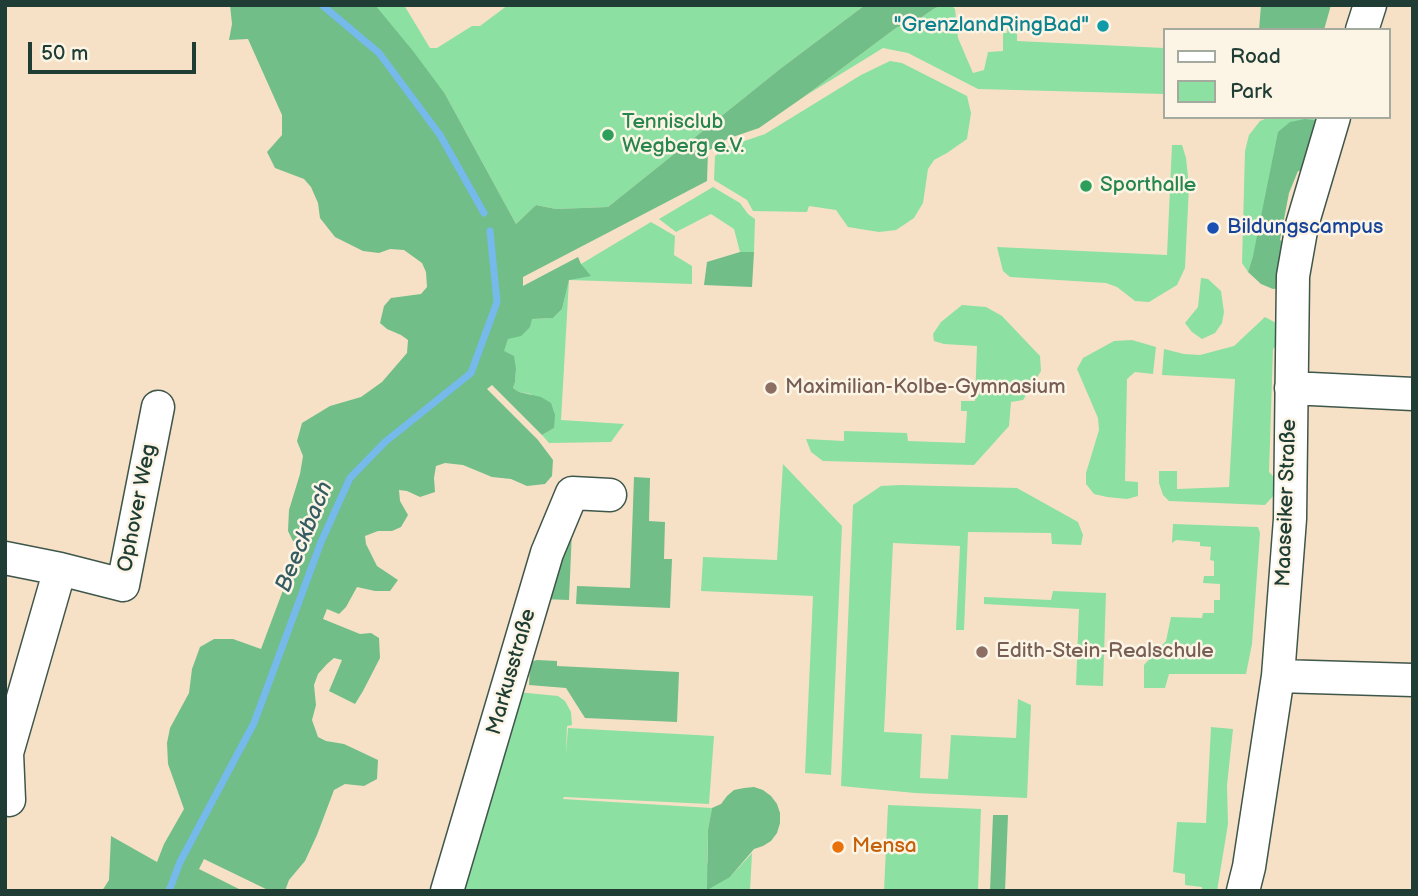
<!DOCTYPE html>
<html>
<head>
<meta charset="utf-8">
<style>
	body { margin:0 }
	#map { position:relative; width:1418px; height:896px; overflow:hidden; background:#f6e1c7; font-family:"Balsamiq Sans",sans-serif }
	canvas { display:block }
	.frame { position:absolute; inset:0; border:7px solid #1f3d34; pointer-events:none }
	.legend { position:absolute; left:1163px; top:28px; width:228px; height:91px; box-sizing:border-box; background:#fcf5e5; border:2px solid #a4ab9e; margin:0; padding:9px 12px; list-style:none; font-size:21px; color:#1f3d34 }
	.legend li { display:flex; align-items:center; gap:14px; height:35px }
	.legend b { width:35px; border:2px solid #a4ab9e }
	.scale { position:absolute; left:28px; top:42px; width:168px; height:32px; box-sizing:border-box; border:4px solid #1f3d34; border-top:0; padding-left:9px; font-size:21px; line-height:24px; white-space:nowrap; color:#1f3d34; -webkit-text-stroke:5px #fcf5e5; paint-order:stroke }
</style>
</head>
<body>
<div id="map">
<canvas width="1418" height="896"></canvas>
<div class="frame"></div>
<ul class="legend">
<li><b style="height:9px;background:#fff"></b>Road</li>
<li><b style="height:19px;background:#8ce0a2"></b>Park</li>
</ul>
<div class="scale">50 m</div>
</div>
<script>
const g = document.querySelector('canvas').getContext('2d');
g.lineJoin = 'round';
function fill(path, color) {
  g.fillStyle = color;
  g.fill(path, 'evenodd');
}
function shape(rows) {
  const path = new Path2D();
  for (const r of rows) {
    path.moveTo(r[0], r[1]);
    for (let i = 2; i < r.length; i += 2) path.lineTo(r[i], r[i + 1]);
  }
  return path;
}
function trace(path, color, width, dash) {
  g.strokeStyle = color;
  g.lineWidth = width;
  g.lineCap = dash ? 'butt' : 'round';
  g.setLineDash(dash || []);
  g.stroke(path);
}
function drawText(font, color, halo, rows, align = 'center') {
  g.font = font + ' "Balsamiq Sans",sans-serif';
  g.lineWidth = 5;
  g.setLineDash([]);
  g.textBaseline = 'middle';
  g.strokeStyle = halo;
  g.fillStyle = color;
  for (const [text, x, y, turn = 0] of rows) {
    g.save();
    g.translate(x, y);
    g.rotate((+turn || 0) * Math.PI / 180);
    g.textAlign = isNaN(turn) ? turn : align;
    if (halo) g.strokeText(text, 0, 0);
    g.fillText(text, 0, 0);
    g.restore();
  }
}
fill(shape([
	[359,5,404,5,430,48,437,48,472,26,480,26,508,5,865,5,780,69,608,207,556,209,536,205,516,224,445,94],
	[948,5,951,5,955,9,958,38,973,73,984,70,988,52,1003,51,1003,33,1007,33,1008,22,1017,23,1017,41,1164,48,1164,94,978,89,908,53,883,48,805,96,896,28,922,17,935,8],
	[890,61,902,63,967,96,971,113,967,139,947,153,934,160,928,169,923,203,914,218,896,230,879,232,848,227,836,210,809,206,807,212,753,211,747,200,714,180,715,156,727,147,765,134,861,75],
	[1270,117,1321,117,1253,256,1248,272,1242,263,1245,151,1249,135,1260,121],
	[1172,145,1182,145,1186,158,1189,186,1185,268,1177,285,1149,302,1135,301,1117,287,1106,283,1010,277,1003,271,997,247,1167,255],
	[713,187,740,203,748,214,755,219,754,252,740,252,734,229,711,214,676,232,659,219],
	[651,222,675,236,674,255,692,266,692,284,569,280,561,420,624,424,611,442,549,443,542,435,554,428,531,394,519,392,513,388,515,382,516,369,503,352,508,339,532,319,553,318,562,309,569,279,581,264],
	[1201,278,1208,279,1221,291,1224,312,1222,323,1215,333,1202,339,1192,332,1185,323,1198,307],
	[962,305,986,307,1002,316,1040,356,1041,371,1023,400,1011,402,1009,426,974,465,823,461,811,452,806,439,844,441,844,431,907,433,908,441,965,443,967,411,961,411,961,401,975,401,977,346,944,344,934,341,933,334,941,322],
	[1265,317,1276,323,1280,342,1273,349,1269,472,1280,483,1276,493,1265,505,1169,501,1163,495,1159,483,1159,471,1177,471,1177,489,1229,487,1235,379,1162,375,1164,349,1184,354,1200,355,1234,346],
	[1132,340,1156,347,1153,374,1135,372,1127,379,1125,481,1138,482,1138,496,1127,499,1107,497,1094,494,1086,484,1086,473,1099,430,1098,418,1077,369,1083,358,1114,341],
	[783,464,842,526,831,775,805,773,813,596,701,591,703,557,777,560],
	[901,485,1017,488,1078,522,1083,535,1081,545,1052,544,1051,533,968,532,964,630,956,630,960,546,893,543,884,732,922,734,920,778,948,779,951,735,1016,738,1018,699,1031,705,1027,798,915,793,841,786,853,505,881,486],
	[1173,524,1258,527,1260,533,1252,644,1246,674,1169,674,1165,688,1144,688,1144,665,1166,641,1171,617,1202,618,1203,613,1214,613,1214,600,1220,600,1220,584,1203,583,1204,576,1214,576,1214,561,1210,560,1211,547,1200,546,1200,542,1176,540,1172,543],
	[1053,591,1106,593,1103,686,1076,685,1079,609,984,604,984,597,1051,600],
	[517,692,558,696,565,701,571,712,572,725,567,726,566,754,568,728,714,736,709,804,564,797,563,799,712,808,708,830,707,863,730,877,752,853,750,891,455,891],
	[1211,727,1233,729,1227,785,1228,824,1217,891,1202,891,1202,887,1185,885,1185,874,1173,872,1177,822,1206,823],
	[888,805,981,809,978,891,884,891]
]), '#8ce0a2');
fill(shape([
	[230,5,375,5,413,51,445,94,516,224,536,205,556,209,608,207,780,69,865,5,948,5,935,8,922,17,896,28,805,96,759,128,727,139,708,151,707,181,523,277,523,286,578,257,581,264,591,276,569,280,562,309,553,318,532,319,530,327,521,336,508,339,504,351,514,356,516,369,515,382,513,388,519,392,541,397,551,403,555,415,554,428,542,435,492,385,487,389,538,440,553,460,552,476,545,484,527,486,511,479,492,477,463,465,445,463,436,466,434,478,435,492,420,497,407,491,399,490,400,501,408,515,401,527,392,531,378,531,365,536,366,544,377,566,398,580,390,591,375,591,357,587,346,607,339,614,327,609,323,619,360,634,371,633,379,638,380,658,363,691,355,704,329,691,342,660,334,658,327,664,318,674,314,685,316,705,312,720,318,737,326,741,344,744,378,760,377,779,364,786,345,784,334,790,317,835,305,861,289,880,285,891,270,891,204,859,199,869,243,891,102,891,109,880,111,836,157,862,164,844,184,809,168,764,167,743,170,728,189,693,192,669,200,647,214,639,233,639,261,649,301,542,293,541,288,531,289,510,300,474,303,456,297,441,302,423,330,406,361,397,382,382,407,353,408,340,401,335,387,329,380,323,384,306,391,298,421,294,427,287,426,272,422,263,404,250,390,249,379,253,363,251,335,237,320,218,318,203,311,187,304,179,275,168,267,152,282,135,282,115,248,39,229,40,232,24],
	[1261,5,1331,5,1324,30,1259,30],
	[1305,119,1320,121,1305,171,1298,171,1289,193,1280,240,1289,246,1280,288,1273,289,1261,284,1248,272,1253,256,1278,132,1290,122],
	[740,252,754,252,752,287,704,285,707,262],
	[634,477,650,478,649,521,665,522,664,559,672,559,670,608,576,604,577,586,630,588],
	[572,530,569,600,542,599],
	[537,660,557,661,557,666,679,672,677,722,585,718,566,688,529,685,530,662],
	[754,787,763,790,771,796,777,804,780,813,780,823,777,833,771,841,763,846,754,849,730,877,707,890,708,830,712,808,721,804,727,796,734,790,744,788],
	[993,815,1008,815,1005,891,990,891]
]), '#71be88');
trace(shape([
	[322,5,379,53,440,135,484,213],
	[169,891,180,862,254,723,321,542,350,478,385,442,471,373,497,302,490,231]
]), '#76b9eb', 7);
const minor = shape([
	[1362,30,1370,5],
	[1291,388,1413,394],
	[5,558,60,569,123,585,158,407],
	[1278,676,1413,680],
	[9,800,7,753,60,569],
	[447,891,547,553,572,493,610,495],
	[1243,891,1249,867,1278,676,1290,519,1293,276,1302,225,1334,117]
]);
trace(minor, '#3f564a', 35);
trace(minor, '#fff', 32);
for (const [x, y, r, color] of [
	[1103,26,7,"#0f9aa8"],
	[608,135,7,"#2e9e5b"],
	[1086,186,7,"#2e9e5b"],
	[1213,228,7,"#1a4fb4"],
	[771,388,7,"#8d6e63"],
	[982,652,7,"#8d6e63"],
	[838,847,7,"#e8710a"]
]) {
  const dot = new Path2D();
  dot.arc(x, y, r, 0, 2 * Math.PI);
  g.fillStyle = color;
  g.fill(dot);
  trace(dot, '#fcf5e5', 2.5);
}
drawText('21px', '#0d838f', '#fcf5e5', [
	["\"GrenzlandRingBad\"",1089,26]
], 'right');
drawText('21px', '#27864d', '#fcf5e5', [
	["Tennisclub",622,123],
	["Wegberg e.V.",622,147],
	["Sporthalle",1100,186]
], 'left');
drawText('21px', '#164399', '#fcf5e5', [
	["Bildungscampus",1227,228]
], 'left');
drawText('21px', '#785e54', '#fcf5e5', [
	["Maximilian-Kolbe-Gymnasium",785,388],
	["Edith-Stein-Realschule",996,652]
], 'left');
drawText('21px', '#1f3d34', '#fcf5e5', [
	["Maaseiker Straße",1287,503,-88],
	["Ophover Weg",138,508,-79],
	["Markusstraße",512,672,-74]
]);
drawText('21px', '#c56008', '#fcf5e5', [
	["Mensa",852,847]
], 'left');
drawText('italic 23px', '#355c62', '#fcf5e5', [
	["Beeckbach",305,537,-68]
]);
</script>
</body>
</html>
